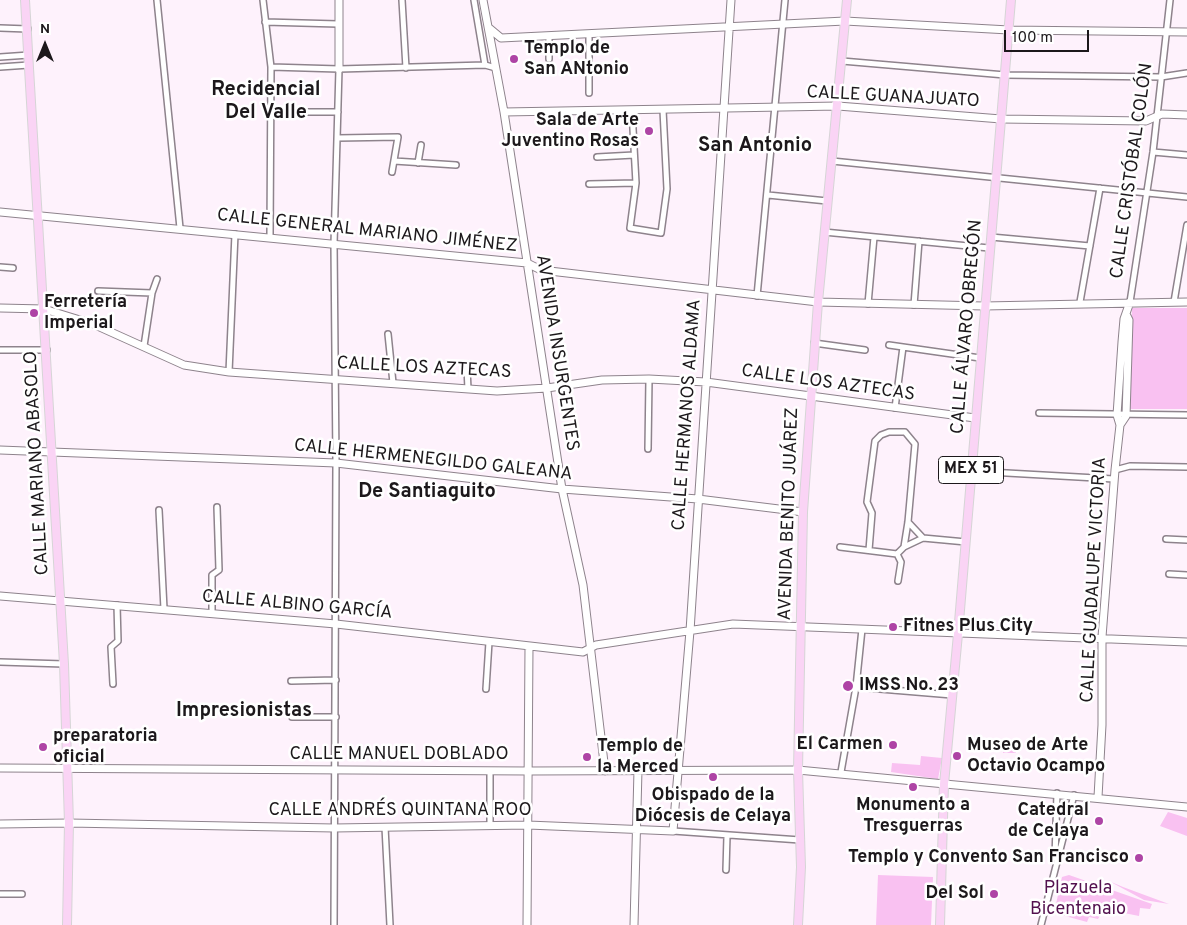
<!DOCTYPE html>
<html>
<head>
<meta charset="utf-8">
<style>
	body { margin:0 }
	#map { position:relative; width:1187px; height:925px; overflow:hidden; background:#fef2fc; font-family:Overpass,sans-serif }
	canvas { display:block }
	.north { position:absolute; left:20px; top:20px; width:50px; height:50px; -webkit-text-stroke:4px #fff; paint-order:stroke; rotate:0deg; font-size:14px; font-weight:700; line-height:20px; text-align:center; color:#1c181b }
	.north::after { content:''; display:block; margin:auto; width:18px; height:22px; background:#1c181b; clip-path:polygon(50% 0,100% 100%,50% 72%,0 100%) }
	.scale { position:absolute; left:1004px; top:30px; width:85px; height:22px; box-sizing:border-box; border:2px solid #1c181b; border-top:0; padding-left:6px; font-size:15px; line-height:18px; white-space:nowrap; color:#1c181b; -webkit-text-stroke:4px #fff; paint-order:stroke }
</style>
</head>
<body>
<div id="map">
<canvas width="1187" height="925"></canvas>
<div class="north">N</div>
<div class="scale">100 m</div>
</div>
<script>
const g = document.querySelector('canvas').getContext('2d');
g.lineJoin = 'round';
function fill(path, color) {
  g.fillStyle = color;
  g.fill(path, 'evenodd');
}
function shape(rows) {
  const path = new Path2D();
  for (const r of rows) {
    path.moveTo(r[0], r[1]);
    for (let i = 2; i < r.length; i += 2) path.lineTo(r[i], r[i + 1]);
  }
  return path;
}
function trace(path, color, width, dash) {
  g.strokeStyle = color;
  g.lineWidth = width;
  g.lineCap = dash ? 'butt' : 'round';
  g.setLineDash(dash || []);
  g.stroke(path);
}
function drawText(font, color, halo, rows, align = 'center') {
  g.font = font + ' Overpass,sans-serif';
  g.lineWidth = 5;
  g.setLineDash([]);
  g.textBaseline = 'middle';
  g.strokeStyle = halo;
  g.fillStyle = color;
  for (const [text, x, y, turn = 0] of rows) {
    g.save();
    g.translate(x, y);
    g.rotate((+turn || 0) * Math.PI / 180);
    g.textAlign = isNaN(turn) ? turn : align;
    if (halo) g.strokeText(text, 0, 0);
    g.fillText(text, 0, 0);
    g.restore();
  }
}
fill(shape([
	[1132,308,1187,308,1187,409,1130,409],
	[1004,740,1018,740,1016,753,1003,753],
	[921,756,942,758,938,779,891,772,892,763,920,765],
	[1168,812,1187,818,1187,836,1160,826],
	[878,875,933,877,931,925,876,925],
	[1069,875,1152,904,1150,909,1140,908,1139,916,1104,909,1098,919,1089,917,1087,922,1054,913,1062,877],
	[1109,881,1123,887,1169,904,1144,900]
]), '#f9c1f1');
const street = shape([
	[157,0,180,228],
	[263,0,271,67,270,237],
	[402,0,406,68],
	[474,0,485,65],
	[265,22,338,24],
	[0,28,28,29],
	[589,34,589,93],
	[0,57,29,55],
	[549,59,549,36],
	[842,61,1005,75,1161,77,1187,73],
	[0,67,29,65],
	[271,67,339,69,485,65,496,68],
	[632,111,636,183,630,228,661,233,667,189,663,110],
	[270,112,338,112],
	[338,138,398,137,392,172],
	[1153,152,1187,155],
	[597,157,634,155],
	[394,161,456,165],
	[832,161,1187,197],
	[418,163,421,145],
	[589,184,636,183],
	[768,195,827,201],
	[824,232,989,248],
	[991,237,1090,246],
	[0,267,13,268],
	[98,291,152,293],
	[757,296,785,0],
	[1080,302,1100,188],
	[1130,302,1153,152,1170,0],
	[1174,302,1187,225],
	[868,304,874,237],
	[914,305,919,241],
	[388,334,393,383],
	[814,343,865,350],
	[889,345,980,358],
	[144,346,152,293,157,279],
	[0,350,47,350],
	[467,368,468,389],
	[229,372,235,234],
	[895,408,903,347],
	[1039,413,1187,415],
	[648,449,649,379],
	[1115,470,1130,466,1187,467],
	[971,471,1114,479],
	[159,510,164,609],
	[908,522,923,538],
	[1166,539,1187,540],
	[840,547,897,554],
	[904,547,923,538,966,542],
	[869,550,872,513,867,502,875,441,881,435,889,432,905,432,915,444,908,522,904,547,897,554,901,562,898,581],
	[1169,574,1187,575],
	[212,613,212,575,219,570,217,507],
	[0,662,64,664],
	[291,681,336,680],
	[113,684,111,647,118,641,117,605],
	[856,687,952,695],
	[486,689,489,642],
	[292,717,336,717],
	[490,771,490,826],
	[841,772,856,687,862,629],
	[385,827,390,925],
	[673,831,800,840],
	[1055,858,1057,793],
	[726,870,727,836],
	[0,894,22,894],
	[334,925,336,463,334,244,339,69],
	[1041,925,1074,795]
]);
const secondary = shape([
	[483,0,504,112,562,489,583,585,605,771],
	[489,28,501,38,845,21,1009,30,1187,32],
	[339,69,339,0],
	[504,112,838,106,1001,119,1146,121,1162,114,1187,115],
	[0,212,527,263,541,270,818,302,984,306,1187,302],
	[0,308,44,309,93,324,184,365,229,372,497,391,547,388,602,380,649,379,706,382,975,418],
	[1120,425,1117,415,1122,342,1124,319,1130,302],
	[0,450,336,463,562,489,698,499,803,512],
	[0,596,336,624,583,652,596,645,733,624,1187,642],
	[0,768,529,771,798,770,1187,807],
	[1098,797,1102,725,1102,637,1115,470,1120,425,1126,416,1129,320,1127,316],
	[0,824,69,823,334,828,528,825,673,831,690,631,731,0],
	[527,925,529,647],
	[634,925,638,770]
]);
const primary = shape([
	[25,0,64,664,69,823,67,925],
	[798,925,801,867,798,770,803,512,818,302,847,0],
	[940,925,944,784,958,634,1011,0]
]);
trace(street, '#8e838c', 8);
trace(secondary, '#8e838c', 9);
trace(primary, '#d6d5d6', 10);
trace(street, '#fff', 5);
trace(secondary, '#fff', 7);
trace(primary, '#fad4f5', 8);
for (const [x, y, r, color] of [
	[514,59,5,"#ae44a5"],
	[649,131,5,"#ae44a5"],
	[34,313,5,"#ae44a5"],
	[893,627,5,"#ae44a5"],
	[848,686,6,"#ae44a5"],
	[893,745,5,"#ae44a5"],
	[43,747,5,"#ae44a5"],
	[957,756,5,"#ae44a5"],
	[587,757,5,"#ae44a5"],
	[713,777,5,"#ae44a5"],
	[913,787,5,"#ae44a5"],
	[1099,821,5,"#ae44a5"],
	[1139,858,5,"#ae44a5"],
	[994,894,5,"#ae44a5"]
]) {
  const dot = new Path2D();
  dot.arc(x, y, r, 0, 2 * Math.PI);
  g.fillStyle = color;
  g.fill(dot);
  trace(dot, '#fff', 2);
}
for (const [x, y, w] of [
	[971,470,65]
]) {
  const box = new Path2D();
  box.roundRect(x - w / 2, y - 13.5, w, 27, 4);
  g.fillStyle = '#fff';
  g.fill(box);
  trace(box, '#1c181b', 1);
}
drawText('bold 16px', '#1c181b', null, [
	["MEX 51",971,470]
]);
drawText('bold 18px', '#1c181b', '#fff', [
	["Templo de",524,49],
	["San ANtonio",524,70],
	["Sala de Arte",639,121,"right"],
	["Juventino Rosas",639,142,"right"],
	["Ferretería",44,303],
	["Imperial",44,324],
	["Fitnes Plus City",903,627],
	["IMSS No. 23",859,686],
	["preparatoria",53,737],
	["oficial",53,758],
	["El Carmen",883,745,"right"],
	["Museo de Arte",967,746],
	["Octavio Ocampo",967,767],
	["Templo de",597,747],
	["la Merced",597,768],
	["Obispado de la",713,796,"center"],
	["Diócesis de Celaya",713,817,"center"],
	["Monumento a",913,806,"center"],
	["Tresguerras",913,827,"center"],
	["Catedral",1089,811,"right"],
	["de Celaya",1089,832,"right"],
	["Templo y Convento San Francisco",1129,858,"right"],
	["Del Sol",984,894,"right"]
], 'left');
drawText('18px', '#1c181b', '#fff', [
	["CALLE GUANAJUATO",893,98,3],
	["CALLE CRISTÓBAL COLÓN",1133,171,-82],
	["CALLE GENERAL MARIANO JIMÉNEZ",367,232,6],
	["CALLE ÁLVARO OBREGÓN",968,327,-85],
	["AVENIDA INSURGENTES",556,353,81],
	["CALLE LOS AZTECAS",424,369,3],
	["CALLE LOS AZTECAS",828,384,8],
	["CALLE HERMANOS ALDAMA",688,415,-86],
	["CALLE HERMENEGILDO GALEANA",433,461,6],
	["CALLE MARIANO ABASOLO",38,463,-93],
	["AVENIDA BENITO JUÁREZ",790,514,-88],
	["CALLE GUADALUPE VICTORIA",1095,580,-87],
	["CALLE ALBINO GARCÍA",297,606,5],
	["CALLE MANUEL DOBLADO",399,755],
	["CALLE ANDRÉS QUINTANA ROO",400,811]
]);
drawText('18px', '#53114f', '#fff', [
	["Plazuela",1078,889],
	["Bicentenaio",1078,910]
]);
drawText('bold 20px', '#1c181b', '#fff', [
	["Recidencial",266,91],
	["Del Valle",266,114],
	["San Antonio",755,147],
	["De Santiaguito",427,493],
	["Impresionistas",244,712]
]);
</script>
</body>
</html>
